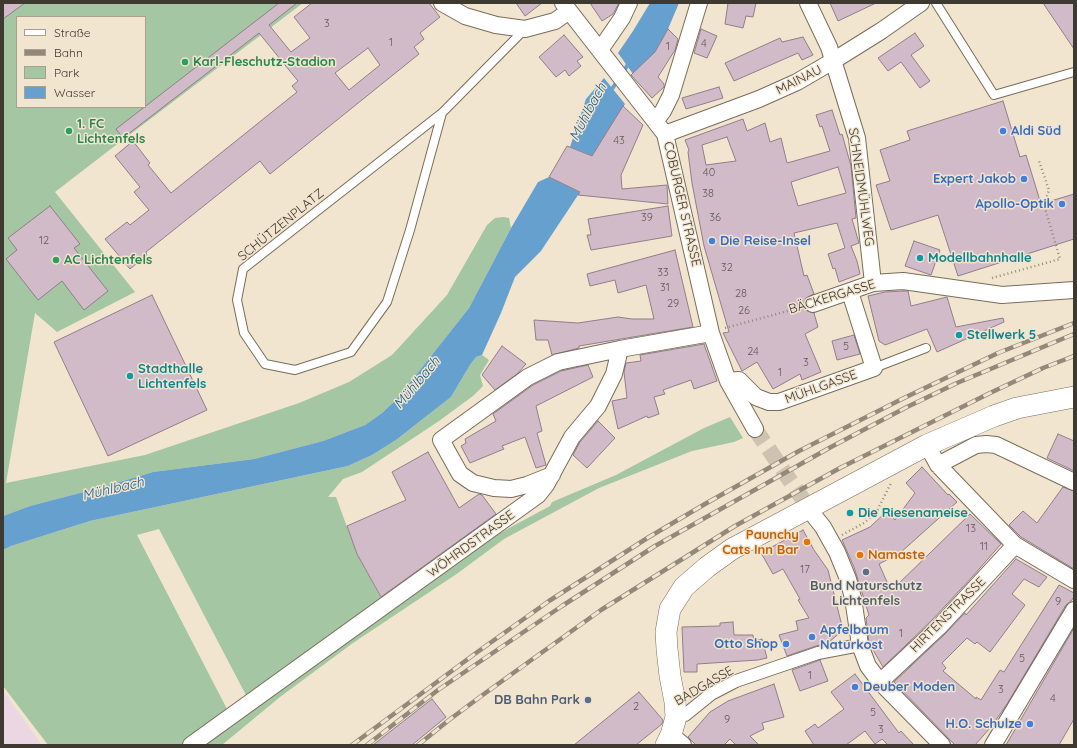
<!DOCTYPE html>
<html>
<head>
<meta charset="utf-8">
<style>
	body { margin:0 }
	#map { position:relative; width:1077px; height:748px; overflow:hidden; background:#f2e5d0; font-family:Quicksand,sans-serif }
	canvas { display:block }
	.frame { position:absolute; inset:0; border:4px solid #3e3931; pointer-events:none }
	.legend { position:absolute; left:16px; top:16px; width:130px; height:92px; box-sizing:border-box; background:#f2e5d0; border:1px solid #aaa090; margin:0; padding:5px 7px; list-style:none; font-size:12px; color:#3e3931 }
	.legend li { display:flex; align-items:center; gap:8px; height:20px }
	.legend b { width:20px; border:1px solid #aaa090 }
</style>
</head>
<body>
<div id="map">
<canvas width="1077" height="748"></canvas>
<div class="frame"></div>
<ul class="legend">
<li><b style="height:5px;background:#fff"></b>Straße</li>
<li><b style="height:5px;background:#92897b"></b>Bahn</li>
<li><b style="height:11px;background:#a4c6a3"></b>Park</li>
<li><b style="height:11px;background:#66a0ce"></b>Wasser</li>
</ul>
</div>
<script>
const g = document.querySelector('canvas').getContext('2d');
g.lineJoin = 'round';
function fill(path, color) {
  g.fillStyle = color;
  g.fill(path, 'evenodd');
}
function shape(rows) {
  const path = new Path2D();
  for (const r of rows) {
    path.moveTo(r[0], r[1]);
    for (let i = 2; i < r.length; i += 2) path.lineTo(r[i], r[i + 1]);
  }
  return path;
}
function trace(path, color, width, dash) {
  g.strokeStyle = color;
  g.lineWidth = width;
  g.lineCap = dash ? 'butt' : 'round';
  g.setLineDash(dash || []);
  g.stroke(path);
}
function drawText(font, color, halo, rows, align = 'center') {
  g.font = font + ' Quicksand,sans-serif';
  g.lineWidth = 3;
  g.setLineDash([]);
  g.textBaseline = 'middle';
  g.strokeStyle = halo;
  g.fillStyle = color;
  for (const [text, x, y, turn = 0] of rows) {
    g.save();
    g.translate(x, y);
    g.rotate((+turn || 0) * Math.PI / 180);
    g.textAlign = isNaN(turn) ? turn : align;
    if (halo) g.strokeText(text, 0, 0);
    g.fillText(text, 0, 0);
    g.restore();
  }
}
fill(shape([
	[3,691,42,745,3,745]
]), '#ebd6e4');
fill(shape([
	[3,3,303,3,103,155,55,192,135,292,57,332,35,313,6,483,145,455,299,403,349,382,392,355,447,295,487,225,495,218,503,217,509,218,511,228,469,308,397,399,382,413,365,425,323,441,254,459,153,472,103,487,30,506,3,516],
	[17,17,145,17,145,107,17,107],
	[482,355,489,360,480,375,483,386,473,396,439,421,362,472,343,479,328,497,336,497,357,554,381,598,248,699,159,529,137,535,228,711,182,745,48,745,3,686,3,550,11,546,90,521,348,466,372,455,396,440,451,397,470,365,476,357],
	[730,417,743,438,734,442,692,451,599,488,504,539,458,573,353,643,280,697,222,745,204,745,465,556,498,534,550,506,552,502,616,475,704,428]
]), '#a4c6a3');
fill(shape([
	[650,3,679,3,668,29,655,52,633,74,618,53,633,31],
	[604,78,625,104,592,156,570,147,586,99],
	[549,177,580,192,541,251,515,277,501,313,482,355,476,357,470,365,451,397,396,440,372,455,348,466,90,521,11,546,3,550,3,516,30,506,103,487,153,472,254,459,323,441,365,425,382,413,397,399,469,308,511,228,538,182]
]), '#66a0ce');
trace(shape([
	[622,74,630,61],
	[610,92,618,80]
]), '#66a0ce', 4);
const building = shape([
	[3,3,25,3,3,19,3,3],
	[279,3,297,3,269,25,291,52,310,38,294,17,312,3,429,3,440,17,420,33,424,39,414,47,419,54,270,174,260,161,146,252,147,255,130,269,105,239,127,222,130,225,149,210,134,192,140,187,115,156,133,141,150,163,148,165,171,193,297,92,292,86,298,81,259,33,123,138,116,129,279,3],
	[368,48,380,65,349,90,335,73,368,48],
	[516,3,542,3,525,16,516,3],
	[590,3,619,3,613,14,602,21,590,3],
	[728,3,756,3,753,17,746,16,743,28,725,24,728,3],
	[830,3,876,3,838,21,830,3],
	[1043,3,1074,3,1074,49,1043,3],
	[668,29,678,39,675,50,658,77,664,84,664,87,652,98,631,75,655,52,668,29],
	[701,29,717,36,707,58,694,53,701,29],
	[915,33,924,46,911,55,930,81,920,88,901,62,888,71,878,58,915,33],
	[564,35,583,57,577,61,581,66,569,76,565,70,556,77,539,57,564,35],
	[803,37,813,55,802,60,798,53,734,81,725,63,780,38,782,42,803,37],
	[719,87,723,98,686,109,682,98,719,87],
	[1003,101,1020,157,1026,155,1041,204,1074,194,1074,239,958,276,938,215,891,230,876,185,890,181,880,150,910,140,907,131,1003,101],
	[623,106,643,125,621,175,622,189,667,185,668,204,578,195,580,192,549,177,567,146,592,156,623,106],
	[832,110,840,135,842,134,851,166,856,218,852,219,859,243,851,246,857,261,860,274,839,282,835,268,833,269,828,254,845,248,837,223,794,233,804,276,807,275,814,294,806,298,804,303,804,307,807,311,814,313,818,327,805,334,821,372,802,380,800,374,773,389,757,362,742,371,723,333,729,332,704,246,692,183,688,152,689,150,685,140,743,119,747,131,765,123,770,142,781,138,787,163,830,151,822,126,820,127,816,115,832,110],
	[727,137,736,161,706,165,702,145,727,137],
	[838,167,846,193,798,206,791,182,838,167],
	[50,206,80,244,74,248,108,291,84,310,62,281,38,300,6,259,17,250,8,238,50,206],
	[668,206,672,236,591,250,587,235,591,235,588,219,668,206],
	[914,241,940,250,931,275,905,266,914,241],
	[675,250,693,327,579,346,579,348,552,355,548,340,536,340,534,320,578,323,618,317,632,319,654,319,646,285,618,293,615,280,590,286,587,274,675,250],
	[903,291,908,291,911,306,947,297,956,327,1003,318,1004,322,937,352,927,329,885,345,879,341,868,296,885,292,903,291],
	[152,295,207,410,108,456,54,342,152,295],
	[854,335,860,354,837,360,832,341,854,335],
	[704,344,717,381,694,389,691,380,663,390,665,394,654,397,659,414,648,418,647,416,618,429,612,401,627,398,624,372,626,363,641,361,640,355,704,344],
	[502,346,526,364,517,374,495,390,482,375,502,346],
	[588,365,593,377,536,406,542,431,537,433,546,465,536,468,525,437,502,446,504,449,470,463,461,446,466,443,465,439,496,421,493,414,533,385,561,371,588,365],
	[598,421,615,438,587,468,573,455,580,442,598,421],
	[1058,434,1074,441,1074,471,1047,458,1058,434],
	[428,452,459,508,479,494,482,495,496,514,381,597,357,554,347,526,406,500,392,472,428,452],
	[922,467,948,495,949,494,957,502,900,553,879,564,891,591,970,514,1001,544,973,576,932,620,883,667,869,643,866,618,869,615,854,567,842,540,870,527,887,511,895,520,915,493,906,483,922,467],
	[1063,487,1074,491,1074,569,1021,537,1009,525,1023,511,1037,523,1063,487],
	[803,530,814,550,828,570,843,630,828,643,816,646,787,656,779,635,798,630,796,621,809,618,798,600,800,599,783,569,773,574,761,553,803,530],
	[1016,559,1047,577,1039,587,1024,579,1012,594,1025,605,990,652,977,642,975,644,967,638,942,663,946,668,943,671,976,699,976,697,981,700,1000,670,1004,672,1059,585,1074,593,1074,597,1071,601,1066,605,1007,704,991,727,975,745,955,745,894,682,945,634,965,613,966,615,1016,559],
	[733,622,734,635,753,635,754,641,762,639,767,658,758,660,697,664,697,672,684,672,682,627,720,626,720,623,733,622],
	[1074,628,1074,719,1059,745,1006,745,1074,628],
	[820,660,828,681,800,691,792,670,820,660],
	[855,674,899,733,901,731,914,745,885,745,887,744,882,739,875,744,865,731,846,745,814,745,805,731,815,724,818,728,844,709,831,692,855,674],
	[774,684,784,717,762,723,764,729,750,736,759,745,736,745,730,739,724,745,696,745,688,737,710,712,728,701,774,684],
	[639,692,663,720,662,724,636,745,574,745,639,692],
	[432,699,446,717,412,745,373,745,432,699]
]);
fill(building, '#d1bbc9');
trace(building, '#917d8a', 1);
trace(shape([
	[755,429,815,517]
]), '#cec3b0', 16, [16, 8]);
const service = shape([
	[936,3,994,95,1074,72],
	[442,113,410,230,387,302,351,352,295,370,265,364,244,333,237,300,243,269,442,113,525,29],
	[874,368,926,348]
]);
const pedestrian = shape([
	[676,717,685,715,711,694,736,681,818,653,860,645]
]);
const minor = shape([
	[442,3,465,16,496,25,525,29,555,21,569,11],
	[563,3,665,134,711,333,728,381,755,429],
	[808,3,829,47,857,138,873,283],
	[600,50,622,18,629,3],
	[656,120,663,111,671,95,699,3],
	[665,134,759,99,797,82,833,61,881,31,921,3],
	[813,304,873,283,903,281,1002,295,1074,290],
	[728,381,739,380,756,397,769,402,779,402,874,368,850,292],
	[927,445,938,465,1015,545,1074,580],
	[938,465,976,445,986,444,996,445,1074,482],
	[552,475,527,485,511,489,494,488,473,483,460,474,441,440,528,377,558,362,620,349],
	[815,517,823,527,837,552,848,579,853,598,860,645,868,666,880,682,942,745],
	[880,682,939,627,1015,545],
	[671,735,683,745],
	[191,745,538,495,546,485,572,437,598,406,614,374,620,349,711,333],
	[993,745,1074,610]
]);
const tertiary = shape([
	[666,745,671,735,676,717,675,702,670,676,667,649,666,632,670,609,684,587,707,567,732,549,927,445,994,416,1017,408,1074,397]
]);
trace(service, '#796d5a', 10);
trace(pedestrian, '#796d5a', 14);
trace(minor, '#796d5a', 18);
trace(tertiary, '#796d5a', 22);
trace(shape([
	[992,278,1060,259,1044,205,1049,190,1039,161],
	[725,328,799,308],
	[842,535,864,523,877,511,891,483]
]), '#938a7c', 2.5, [1, 3]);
trace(service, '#fff', 8);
trace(pedestrian, '#fff', 12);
trace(minor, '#fff', 16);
trace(tertiary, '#fff', 21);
const rail = shape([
	[352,745,476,653,549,601,649,537,705,504,799,451,904,398,998,353,1074,323],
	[367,745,438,690,562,606,655,546,831,447,907,407,957,383,1074,334],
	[418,745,449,720,484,694,601,610,735,526,840,468,990,393,1043,368,1074,356]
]);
trace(rail, '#92897b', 4.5);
trace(rail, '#f2e5d0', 3, [9]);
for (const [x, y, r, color] of [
	[185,62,4,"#2e9e5b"],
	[69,131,4,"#2e9e5b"],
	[1003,131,4,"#3f7fe0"],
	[1024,179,4,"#3f7fe0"],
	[1062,204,4,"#3f7fe0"],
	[712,241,4,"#3f7fe0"],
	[920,258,4,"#0f9aa8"],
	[56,260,4,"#2e9e5b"],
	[959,335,4,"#0f9aa8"],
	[130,376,4,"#0f9aa8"],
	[850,513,4,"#0f9aa8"],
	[807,542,4,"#e8710a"],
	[860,555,4,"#e8710a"],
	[866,572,4,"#5c6f8a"],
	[812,637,4,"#3f7fe0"],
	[786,644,4,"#3f7fe0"],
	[855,687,4,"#3f7fe0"],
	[588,700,4,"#5c6f8a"],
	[1030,724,4,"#3f7fe0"]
]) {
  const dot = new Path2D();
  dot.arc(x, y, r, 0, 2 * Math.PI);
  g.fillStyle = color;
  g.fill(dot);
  trace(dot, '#f2e5d0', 1.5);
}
drawText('11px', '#635a57', null, [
	["3",327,24],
	["1",391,43],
	["4",704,44],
	["1",668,47],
	["43",619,141],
	["40",709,173],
	["38",708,194],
	["39",647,218],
	["36",715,218],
	["12",44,241],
	["32",727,268],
	["33",663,273],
	["31",665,288],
	["28",741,294],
	["29",673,304],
	["26",744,311],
	["5",846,347],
	["24",753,352],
	["3",806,363],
	["1",780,373],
	["13",971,529],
	["11",984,547],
	["17",805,570],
	["9",1058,602],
	["1",901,634],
	["5",1022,659],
	["1",810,676],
	["3",1001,690],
	["4",1053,699],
	["2",636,707],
	["5",873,713],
	["9",727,720],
	["3",881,730]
]);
drawText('bold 13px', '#27864d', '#f2e5d0', [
	["Karl-Fleschutz-Stadion",193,62],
	["1. FC",77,124],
	["Lichtenfels",77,139],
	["AC Lichtenfels",64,260]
], 'left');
drawText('13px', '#3e3931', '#f2e5d0', [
	["MAINAU",799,80,-27],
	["SCHNEIDMÜHLWEG",861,187,82],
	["COBURGER STRASSE",682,204,77],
	["SCHÜTZENPLATZ",281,225,-39],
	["BÄCKERGASSE",832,297,-17],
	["MÜHLGASSE",821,387,-20],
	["WÖHRDSTRASSE",471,544,-36],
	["HIRTENSTRASSE",948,615,-45],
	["BADGASSE",704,686,-30]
]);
drawText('bold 13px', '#366cbe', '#f2e5d0', [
	["Aldi Süd",1011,131],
	["Expert Jakob",1016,179,"right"],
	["Apollo-Optik",1054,204,"right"],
	["Die Reise-Insel",720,241],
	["Apfelbaum",820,630],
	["Naturkost",820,645],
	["Otto Shop",778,644,"right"],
	["Deuber Moden",863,687],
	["H.O. Schulze",1022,724,"right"]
], 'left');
drawText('bold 13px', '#0d838f', '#f2e5d0', [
	["Modellbahnhalle",928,258],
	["Stellwerk 5",967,335],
	["Stadthalle",138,369],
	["Lichtenfels",138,384],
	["Die Riesenameise",858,513]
], 'left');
drawText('bold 13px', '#c56008', '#f2e5d0', [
	["Paunchy",799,535],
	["Cats Inn Bar",799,550],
	["Namaste",868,555,"left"]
], 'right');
drawText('bold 13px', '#4e5e75', '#f2e5d0', [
	["Bund Naturschutz",866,586],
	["Lichtenfels",866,601],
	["DB Bahn Park",580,700,"right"]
]);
drawText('italic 14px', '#1a5c88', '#f2e5d0', [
	["Mühlbach",588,112,-62],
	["Mühlbach",417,383,-50],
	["Mühlbach",113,489,-13]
]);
</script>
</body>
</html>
